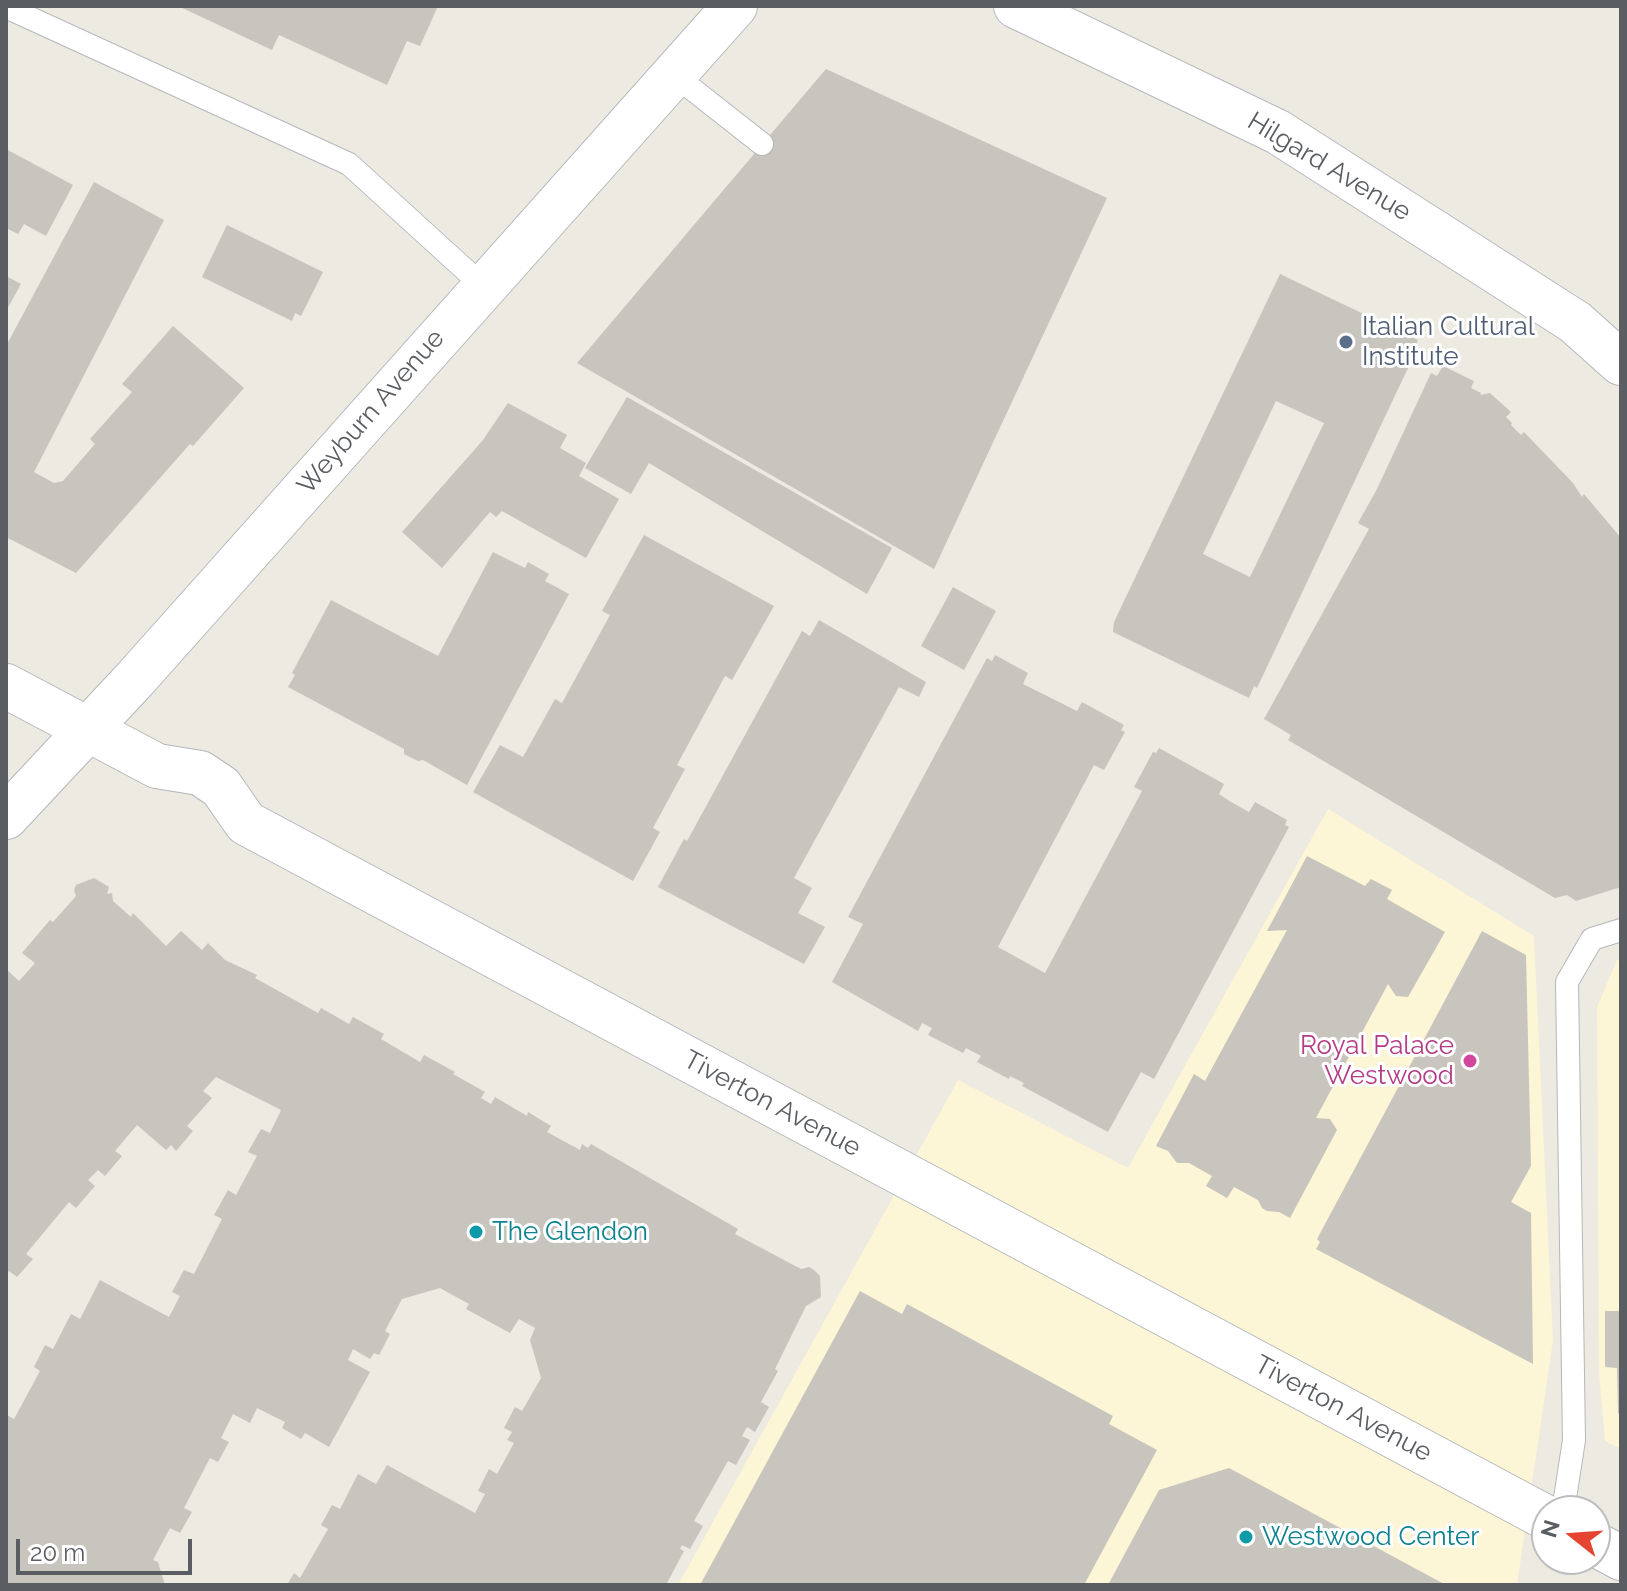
<!DOCTYPE html>
<html>
<head>
<meta charset="utf-8">
<style>
	body { margin:0 }
	#map { position:relative; width:1627px; height:1591px; overflow:hidden; background:#eceae1; font-family:Raleway,sans-serif }
	canvas { display:block }
	.frame { position:absolute; inset:0; border:8px solid #5a5d62; pointer-events:none }
	.north { position:absolute; left:1531px; top:1495px; width:80px; height:80px; box-sizing:border-box; background:#fff; border:2px solid #bdbec0; border-radius:50%; rotate:287deg; font-size:22px; font-weight:700; line-height:32px; text-align:center; color:#5a5d62 }
	.north::after { content:''; display:block; margin:auto; width:28px; height:36px; background:#e44430; clip-path:polygon(50% 0,100% 100%,50% 72%,0 100%) }
	.scale { position:absolute; left:16px; top:1539px; width:176px; height:36px; box-sizing:border-box; border:4px solid #5a5d62; border-top:0; padding-left:10px; font-size:24px; line-height:28px; white-space:nowrap; color:#5a5d62; -webkit-text-stroke:6px #fff; paint-order:stroke }
</style>
</head>
<body>
<div id="map">
<canvas width="1627" height="1591"></canvas>
<div class="frame"></div>
<div class="north">N</div>
<div class="scale">20 m</div>
</div>
<script>
const g = document.querySelector('canvas').getContext('2d');
g.lineJoin = 'round';
function fill(path, color) {
  g.fillStyle = color;
  g.fill(path, 'evenodd');
}
function shape(rows) {
  const path = new Path2D();
  for (const r of rows) {
    path.moveTo(r[0], r[1]);
    for (let i = 2; i < r.length; i += 2) path.lineTo(r[i], r[i + 1]);
  }
  return path;
}
function trace(path, color, width, dash) {
  g.strokeStyle = color;
  g.lineWidth = width;
  g.lineCap = dash ? 'butt' : 'round';
  g.setLineDash(dash || []);
  g.stroke(path);
}
function drawText(font, color, halo, rows, align = 'center') {
  g.font = font + ' Raleway,sans-serif';
  g.lineWidth = 6;
  g.setLineDash([]);
  g.textBaseline = 'middle';
  g.strokeStyle = halo;
  g.fillStyle = color;
  for (const [text, x, y, turn = 0] of rows) {
    g.save();
    g.translate(x, y);
    g.rotate((+turn || 0) * Math.PI / 180);
    g.textAlign = isNaN(turn) ? turn : align;
    if (halo) g.strokeText(text, 0, 0);
    g.fillText(text, 0, 0);
    g.restore();
  }
}
fill(shape([
	[1328,809,1534,936,1553,1341,1517,1585,678,1585,958,1080,1128,1168],
	[1621,959,1621,1449,1605,1441,1599,1374,1597,1007,1617,960]
]), '#fcf5d6');
fill(shape([
	[178,6,438,6,420,46,407,41,387,85,279,35,272,50],
	[826,69,1107,198,934,569,577,363],
	[6,149,73,185,46,236,24,224,18,234,6,228],
	[94,182,164,220,34,472,54,483,63,481,95,444,90,439,132,392,122,384,173,326,244,388,193,446,190,444,76,573,6,537,6,346],
	[227,225,323,272,301,316,295,313,292,321,202,277],
	[1280,274,1418,340,1414,349,1416,351,1257,688,1254,686,1249,698,1113,632,1114,622],
	[1276,401,1324,423,1250,577,1203,554],
	[6,276,21,284,6,311],
	[1443,366,1474,381,1471,388,1481,393,1480,395,1490,393,1511,412,1506,417,1512,423,1511,425,1521,435,1524,432,1573,483,1582,497,1584,494,1621,538,1621,887,1576,901,1567,895,1555,898,1288,740,1291,735,1264,719,1369,529,1358,523,1377,489,1431,373,1437,376],
	[627,397,892,548,867,594,649,463,631,494,585,468],
	[508,403,567,435,560,448,586,463,579,476,619,499,586,558,502,511,496,517,490,512,442,568,402,532,483,440],
	[644,535,774,606,732,680,725,676,677,765,685,769,653,828,660,832,633,881,473,792,500,745,523,757,555,699,562,703,610,615,602,611],
	[493,552,525,568,528,562,549,574,545,581,569,594,467,785,423,760,418,761,404,754,404,749,288,687,295,675,292,673,331,600,438,656],
	[953,587,996,611,964,670,921,646],
	[819,620,926,682,919,697,899,687,794,878,812,888,798,913,825,927,804,964,658,887,684,839,687,841,802,631,810,636],
	[995,655,1028,673,1023,684,1077,711,1082,702,1124,725,1121,730,1125,732,1104,770,1094,765,998,947,1045,973,1142,791,1134,787,1153,752,1156,753,1159,748,1224,784,1219,794,1231,802,1249,812,1255,802,1287,820,1285,825,1289,827,1154,1079,1141,1072,1108,1132,1022,1086,1024,1083,1010,1076,1009,1079,977,1062,981,1056,966,1048,963,1053,928,1035,932,1028,922,1023,918,1031,832,982,863,924,848,917,987,658,992,661],
	[1307,856,1365,886,1371,879,1392,890,1387,899,1445,932,1408,997,1396,996,1388,984,1316,1118,1330,1119,1337,1130,1290,1218,1279,1212,1267,1211,1262,1208,1258,1200,1234,1187,1227,1198,1206,1186,1212,1176,1189,1163,1177,1163,1168,1151,1156,1146,1194,1074,1205,1081,1287,930,1267,931],
	[94,878,109,887,107,894,112,893,113,901,131,917,133,913,166,946,181,931,202,950,208,943,225,960,257,975,255,978,318,1013,321,1008,349,1024,353,1017,384,1034,381,1039,420,1062,424,1055,455,1072,453,1074,485,1092,481,1098,491,1104,495,1097,527,1116,528,1112,551,1126,547,1132,580,1150,582,1144,588,1148,591,1144,738,1229,735,1234,801,1269,809,1267,814,1270,820,1276,821,1297,806,1306,775,1369,778,1371,761,1402,769,1407,755,1432,747,1427,742,1436,750,1440,736,1465,728,1461,694,1521,703,1526,690,1549,682,1545,680,1549,684,1551,666,1585,287,1585,294,1573,300,1578,328,1529,321,1525,332,1505,340,1509,358,1474,376,1484,387,1465,475,1513,485,1494,478,1491,489,1469,497,1474,514,1443,507,1440,512,1432,504,1428,515,1407,522,1411,541,1378,530,1340,535,1328,519,1319,510,1333,466,1309,469,1304,440,1288,402,1299,385,1331,390,1334,379,1355,374,1353,370,1359,353,1349,348,1360,370,1372,329,1447,305,1433,301,1439,282,1428,285,1422,257,1408,250,1423,233,1414,221,1438,229,1442,218,1462,210,1458,184,1508,192,1512,180,1533,170,1528,153,1560,158,1562,165,1585,6,1585,6,1418,7,1415,14,1419,40,1371,34,1367,45,1345,53,1349,71,1314,80,1319,100,1280,169,1317,180,1296,172,1292,184,1270,194,1274,222,1219,214,1215,228,1190,236,1195,257,1156,248,1152,261,1129,270,1133,281,1110,216,1077,203,1091,212,1098,187,1126,193,1131,176,1151,171,1145,166,1150,137,1125,115,1151,122,1156,105,1176,98,1170,88,1180,95,1186,76,1208,69,1202,26,1254,33,1259,17,1277,9,1271,6,1274,6,969,19,981,35,963,22,953,50,920,53,922,76,896,74,890,76,885],
	[1482,931,1526,955,1531,1166,1511,1202,1531,1213,1533,1364,1316,1249,1320,1242,1317,1239],
	[860,1291,902,1314,907,1304,1113,1416,1109,1424,1157,1450,1084,1585,700,1585],
	[1605,1311,1621,1311,1621,1415,1618,1413,1617,1368,1605,1367],
	[1229,1468,1446,1585,1108,1585,1159,1490]
]), '#c8c4be');
const lane = shape([
	[6,7,349,164,483,286],
	[673,74,762,144],
	[1563,1511,1574,1440,1567,982,1592,939,1621,930]
]);
const street = shape([
	[6,686,157,766,200,773,221,787,246,823,1547,1518],
	[6,817,135,679,735,6],
	[1595,1544,1621,1558]
]);
const secondary = shape([
	[1016,6,1278,132,1575,322,1621,363]
]);
trace(lane, '#b4b7bb', 24);
trace(street, '#b4b7bb', 46);
trace(secondary, '#b5b8bd', 46);
trace(lane, '#fff', 22);
trace(street, '#fff', 44);
trace(secondary, '#fff', 44);
for (const [x, y, r, color] of [
	[1346,342,8,"#5c6f8a"],
	[1470,1061,8,"#d1479c"],
	[476,1232,8,"#0f9aa8"],
	[1246,1537,8,"#0f9aa8"]
]) {
  const dot = new Path2D();
  dot.arc(x, y, r, 0, 2 * Math.PI);
  g.fillStyle = color;
  g.fill(dot);
  trace(dot, '#fff', 3);
}
drawText('26px', '#5a5d62', '#fff', [
	["Hilgard Avenue",1329,167,31],
	["Weyburn Avenue",371,412,-49],
	["Tiverton Avenue",772,1104,28],
	["Tiverton Avenue",1343,1409,28]
]);
drawText('26px', '#4e5e75', '#fff', [
	["Italian Cultural",1362,327],
	["Institute",1362,357]
], 'left');
drawText('26px', '#b23c85', '#fff', [
	["Royal Palace",1454,1046],
	["Westwood",1454,1076]
], 'right');
drawText('26px', '#0d838f', '#fff', [
	["The Glendon",492,1232],
	["Westwood Center",1262,1537]
], 'left');
</script>
</body>
</html>
